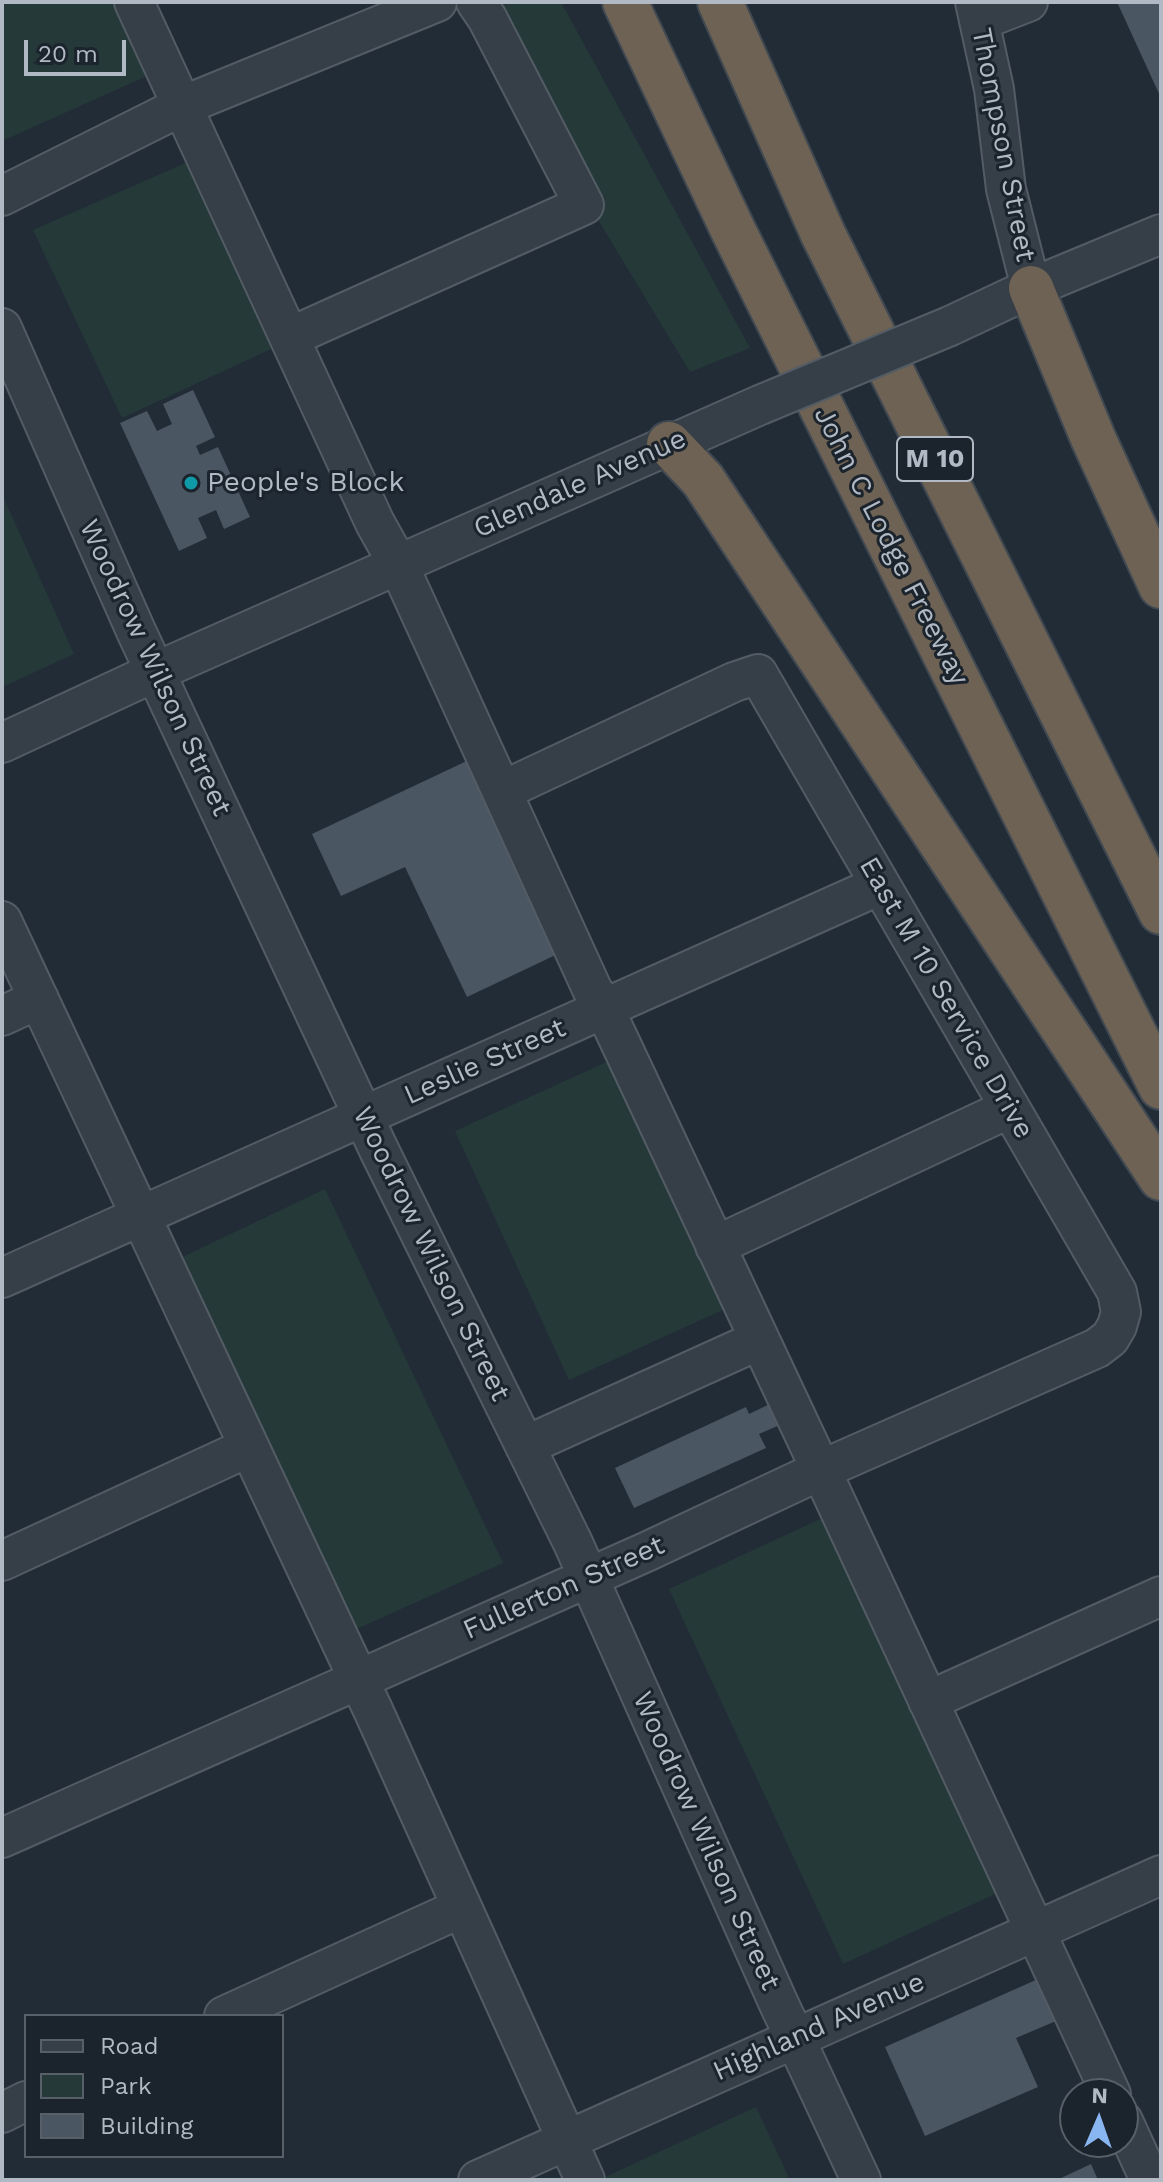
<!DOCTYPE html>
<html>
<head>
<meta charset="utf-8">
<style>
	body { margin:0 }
	#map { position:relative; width:1163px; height:2182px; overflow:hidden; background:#222c37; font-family:"Work Sans",sans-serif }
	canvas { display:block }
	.frame { position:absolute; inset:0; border:4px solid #b0b9c4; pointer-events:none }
	.legend { position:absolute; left:24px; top:2014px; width:260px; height:144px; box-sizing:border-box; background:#1b232c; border:2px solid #575f69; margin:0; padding:10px 14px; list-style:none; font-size:24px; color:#b0b9c4 }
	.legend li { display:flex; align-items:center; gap:16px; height:40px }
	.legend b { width:40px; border:2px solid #575f69 }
	.north { position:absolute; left:1059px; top:2078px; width:80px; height:80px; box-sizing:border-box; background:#1b232c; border:2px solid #575f69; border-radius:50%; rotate:2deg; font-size:22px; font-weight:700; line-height:32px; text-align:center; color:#b0b9c4 }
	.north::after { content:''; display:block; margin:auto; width:28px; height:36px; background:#89b5f0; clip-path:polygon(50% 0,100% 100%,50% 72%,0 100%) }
	.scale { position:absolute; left:24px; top:40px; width:102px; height:36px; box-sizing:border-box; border:4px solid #b0b9c4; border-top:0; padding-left:10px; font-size:24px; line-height:28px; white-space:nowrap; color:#b0b9c4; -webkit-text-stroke:6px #1b232c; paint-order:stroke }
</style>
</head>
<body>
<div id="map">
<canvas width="1163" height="2182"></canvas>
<div class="frame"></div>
<ul class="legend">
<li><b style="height:10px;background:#363e48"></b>Road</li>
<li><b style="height:22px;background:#253939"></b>Park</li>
<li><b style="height:22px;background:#4b5663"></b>Building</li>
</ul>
<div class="north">N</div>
<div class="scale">20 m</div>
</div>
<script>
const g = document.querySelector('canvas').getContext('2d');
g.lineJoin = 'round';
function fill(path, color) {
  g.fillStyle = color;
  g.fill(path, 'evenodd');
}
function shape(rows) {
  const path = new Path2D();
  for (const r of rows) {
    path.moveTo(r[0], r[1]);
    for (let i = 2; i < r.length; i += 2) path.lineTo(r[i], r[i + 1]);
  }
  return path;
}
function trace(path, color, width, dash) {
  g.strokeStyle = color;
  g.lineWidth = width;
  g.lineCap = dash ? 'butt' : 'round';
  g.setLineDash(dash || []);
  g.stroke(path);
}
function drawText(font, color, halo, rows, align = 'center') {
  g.font = font + ' "Work Sans",sans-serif';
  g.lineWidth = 6;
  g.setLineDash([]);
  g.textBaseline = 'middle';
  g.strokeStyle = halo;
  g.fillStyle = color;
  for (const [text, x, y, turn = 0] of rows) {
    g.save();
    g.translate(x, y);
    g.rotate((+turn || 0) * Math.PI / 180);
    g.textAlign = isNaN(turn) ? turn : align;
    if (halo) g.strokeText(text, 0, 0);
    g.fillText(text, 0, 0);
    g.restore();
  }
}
fill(shape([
	[2,2,114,2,147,76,2,141],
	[498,2,561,2,750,348,690,372,597,218],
	[190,161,282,344,122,418,33,230],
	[2,494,74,654,2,687],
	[611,1060,725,1309,569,1380,455,1131],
	[325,1189,503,1563,350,1632,174,1261],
	[831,1514,1006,1889,843,1964,669,1589],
	[756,2107,790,2180,603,2178]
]), '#253939');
fill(shape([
	[1117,2,1161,2,1161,98],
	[193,390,215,437,196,446,200,455,218,447,250,517,224,529,216,510,198,518,207,538,179,551,120,423,147,411,157,431,172,424,163,404],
	[471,759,562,952,467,997,405,867,341,896,312,834],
	[772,1403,782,1424,759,1434,766,1448,634,1508,615,1468,746,1407,749,1414],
	[1038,1979,1056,2021,1016,2038,1038,2087,925,2136,885,2047],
	[1091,2164,1098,2180,1057,2180]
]), '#4b5663');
const minor = shape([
	[134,2,375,523,398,564,592,989,604,1008,821,1470,1111,2094],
	[975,2,994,89,1006,189,1031,288],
	[979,21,1028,2],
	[2,196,182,106,437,2],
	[950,326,1031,288,1161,234],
	[2,328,136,631,379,1150,573,1543,778,2002,861,2180],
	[290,337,584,205,487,18,476,2],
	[2,743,155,672,760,405],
	[2,921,373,1710,585,2180],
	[2,1016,39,999],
	[715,1246,1010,1108],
	[2,1278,880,885],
	[525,1446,759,1340],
	[2,1561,249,1447],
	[928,1701,1161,1596],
	[2,1838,646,1552,821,1470,1097,1348,1110,1338,1117,1326,1121,1312,1117,1292,758,674,734,682,502,791],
	[224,2016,461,1908],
	[2,2113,26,2101],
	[1123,2121,1150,2180],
	[478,2180,1161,1875]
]);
const highway = shape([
	[625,2,733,230,1161,1087],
	[720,2,823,234,1161,912],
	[1031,288,1093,438,1161,586],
	[669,444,703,480,1161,1178]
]);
trace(minor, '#535c65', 42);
trace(highway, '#404952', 48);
trace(minor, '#363e48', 38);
trace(highway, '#6d6253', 44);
const minorBridge = shape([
	[760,405,950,326]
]);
trace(minorBridge, '#535c65', 42, []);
trace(minorBridge, '#363e48', 38);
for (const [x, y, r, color] of [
	[191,483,8,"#0f9aa8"]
]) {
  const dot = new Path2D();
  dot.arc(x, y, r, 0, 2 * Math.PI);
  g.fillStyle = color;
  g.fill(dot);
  trace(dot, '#1b232c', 3);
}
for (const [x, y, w] of [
	[935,459,76]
]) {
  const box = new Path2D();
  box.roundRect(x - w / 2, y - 22, w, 44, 6);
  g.fillStyle = '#1b232c';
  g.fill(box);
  trace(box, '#b0b9c4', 2);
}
drawText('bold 26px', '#b0b9c4', null, [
	["M 10",935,459]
]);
drawText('28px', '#b0b9c4', '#1b232c', [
	["Thompson Street",1003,145,79],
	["Glendale Avenue",580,484,-24],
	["John C Lodge Freeway",891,546,63],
	["Woodrow Wilson Street",155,668,65],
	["East M 10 Service Drive",946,998,60],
	["Leslie Street",485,1062,-24],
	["Woodrow Wilson Street",431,1254,64],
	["Fullerton Street",564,1588,-24],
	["Woodrow Wilson Street",706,1841,66],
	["Highland Avenue",819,2027,-24]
]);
drawText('28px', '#b0b9c4', '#1b232c', [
	["People's Block",207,483]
], 'left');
</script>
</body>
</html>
